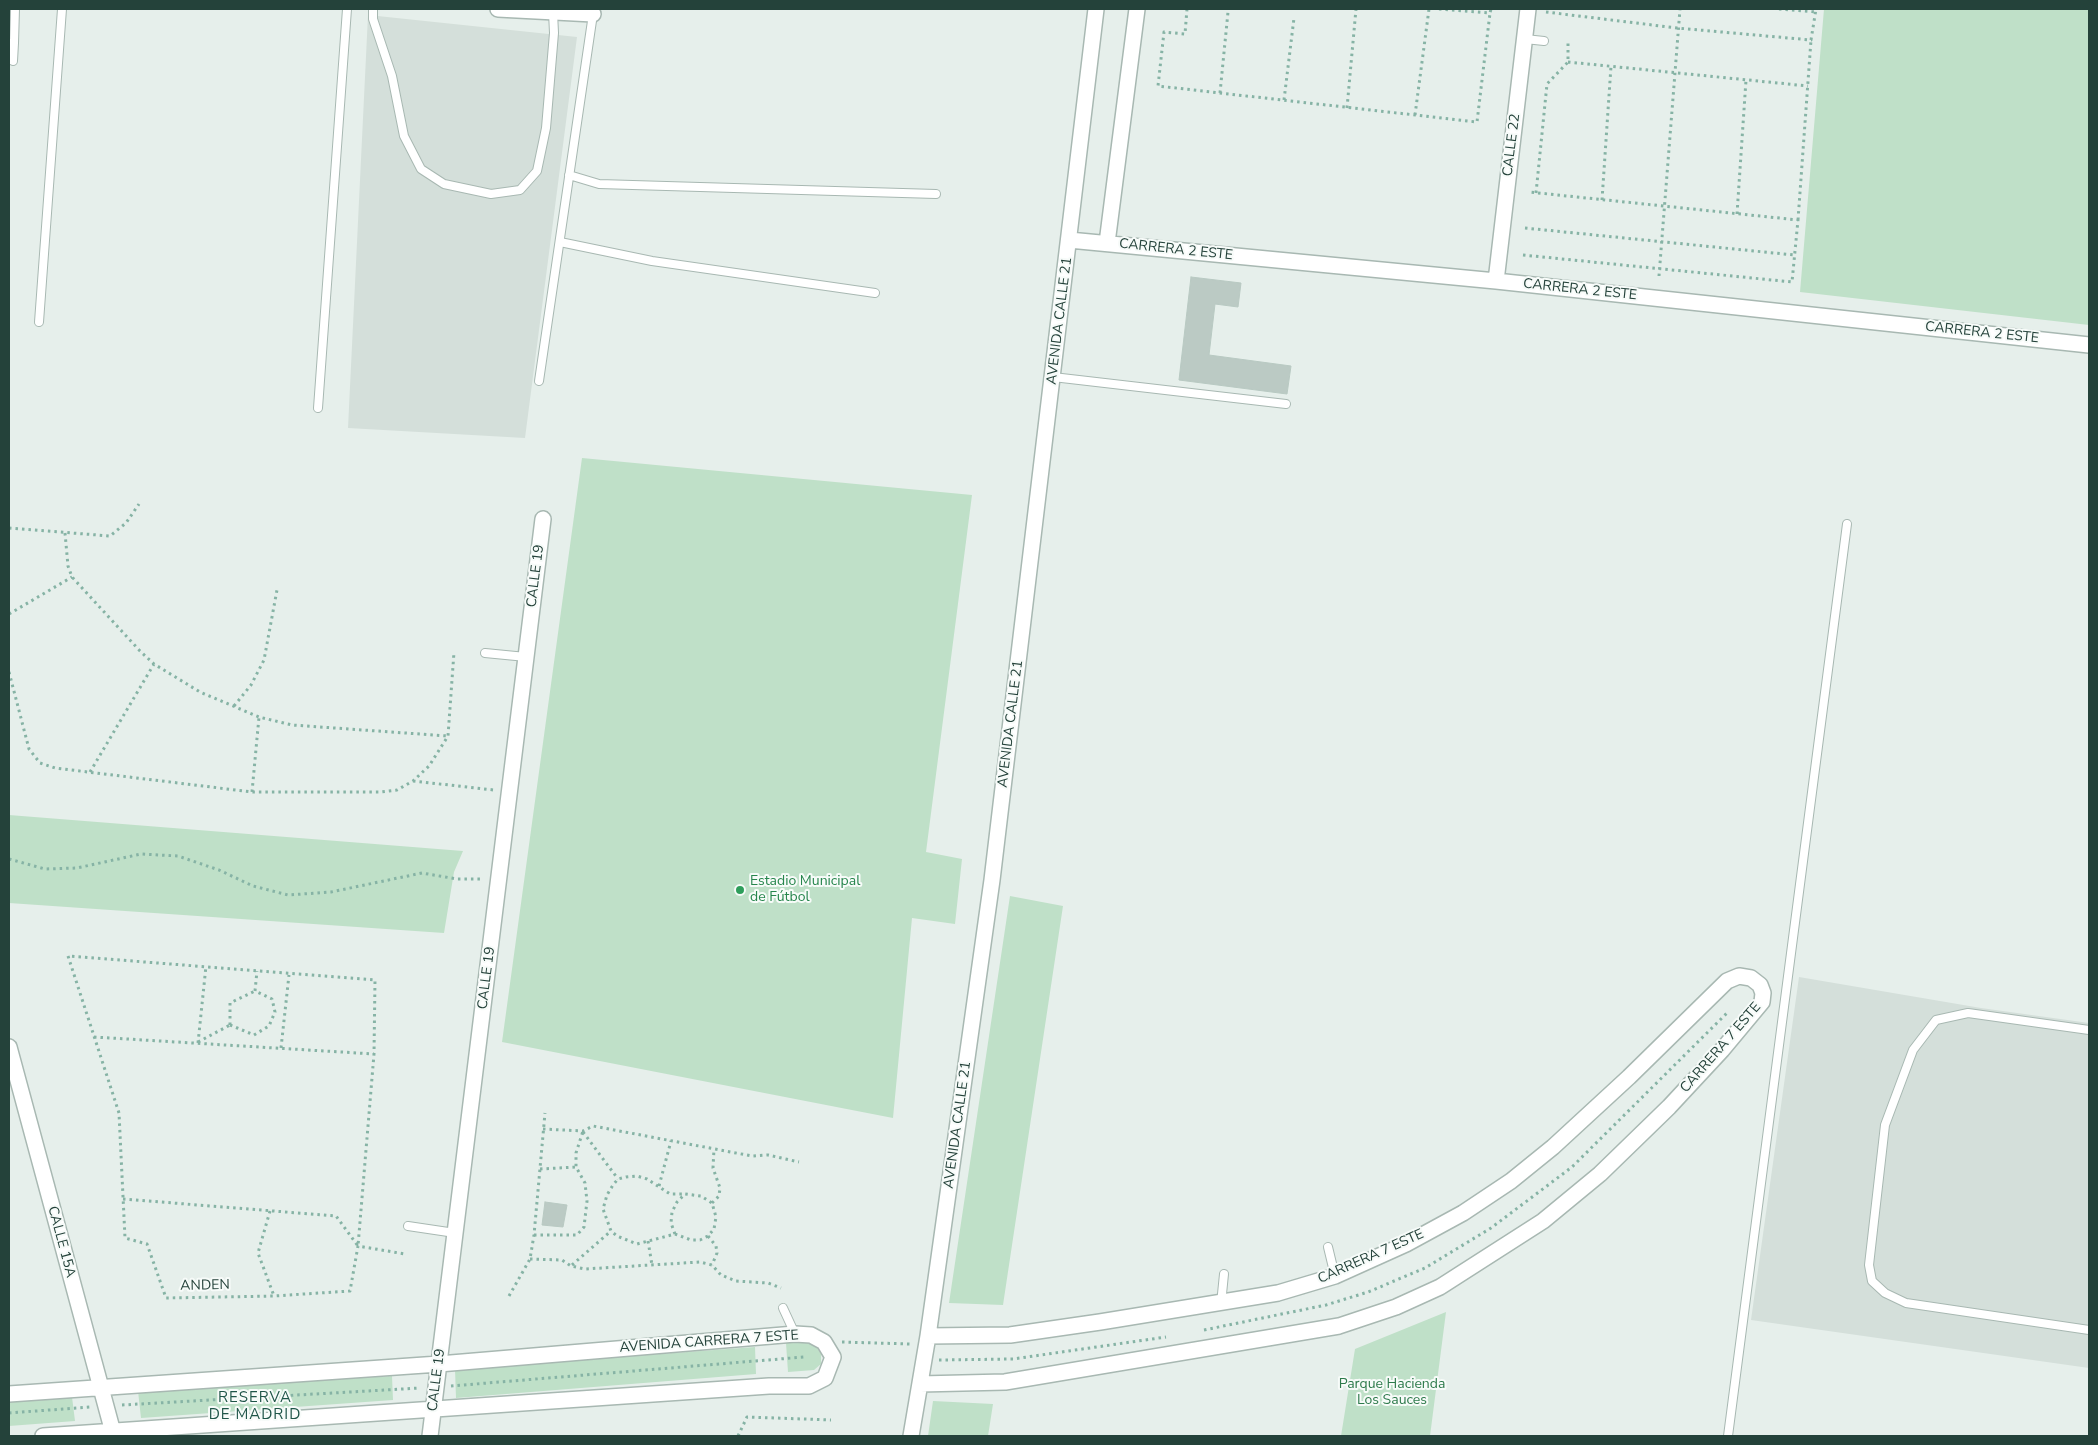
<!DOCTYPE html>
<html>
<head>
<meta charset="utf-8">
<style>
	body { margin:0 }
	#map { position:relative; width:2098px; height:1445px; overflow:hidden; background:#e6efeb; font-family:"Nunito Sans",sans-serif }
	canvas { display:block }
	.frame { position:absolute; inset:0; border:10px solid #24423a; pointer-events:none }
</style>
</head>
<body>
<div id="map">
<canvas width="2098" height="1445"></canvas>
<div class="frame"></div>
</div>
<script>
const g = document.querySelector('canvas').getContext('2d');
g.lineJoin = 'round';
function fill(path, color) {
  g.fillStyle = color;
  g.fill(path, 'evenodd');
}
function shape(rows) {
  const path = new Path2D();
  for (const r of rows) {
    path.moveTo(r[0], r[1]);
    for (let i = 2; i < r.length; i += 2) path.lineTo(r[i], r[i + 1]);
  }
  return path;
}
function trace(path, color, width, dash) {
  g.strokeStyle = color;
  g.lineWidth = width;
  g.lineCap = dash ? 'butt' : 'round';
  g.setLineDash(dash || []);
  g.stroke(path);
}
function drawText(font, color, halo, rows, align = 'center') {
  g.font = font + ' "Nunito Sans",sans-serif';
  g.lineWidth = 4;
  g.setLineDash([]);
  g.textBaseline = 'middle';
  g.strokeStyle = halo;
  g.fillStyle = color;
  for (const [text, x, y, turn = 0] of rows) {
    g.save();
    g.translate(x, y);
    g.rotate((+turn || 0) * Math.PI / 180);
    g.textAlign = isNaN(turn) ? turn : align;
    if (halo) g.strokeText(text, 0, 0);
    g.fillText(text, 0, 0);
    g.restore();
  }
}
fill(shape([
	[368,15,577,37,525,438,348,428],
	[1799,977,1981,1008,2089,1023,2089,1368,1751,1320]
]), '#d4dfda');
fill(shape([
	[1824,9,2089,9,2089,325,1800,292],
	[582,458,972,495,926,852,962,859,955,924,912,918,893,1118,502,1042],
	[9,815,463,851,454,872,444,933,9,903],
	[1010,896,1063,906,1003,1305,949,1303],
	[1446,1312,1430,1436,1341,1436,1355,1349],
	[805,1341,815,1344,821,1354,821,1364,814,1370,788,1372,786,1343],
	[755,1347,756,1374,456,1398,455,1369],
	[392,1376,393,1400,141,1418,138,1391],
	[72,1397,75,1421,9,1426,9,1401],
	[933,1401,993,1404,988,1436,928,1436]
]), '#bfe0c8');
const building = shape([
	[1191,277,1241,283,1238,307,1215,304,1209,355,1291,366,1287,394,1179,380,1191,277],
	[545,1202,567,1205,563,1227,542,1225,545,1202]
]);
fill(building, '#bbcac4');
trace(building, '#b8c9c2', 1);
const lane = shape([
	[373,9,373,19,392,76,404,136,421,169,444,184,491,194,520,190,537,171,546,128,554,33,553,12],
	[1525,39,1544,41],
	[9,43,14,43,15,9],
	[13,61,14,43],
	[569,175,599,184,936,194],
	[560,242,652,261,875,293],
	[39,322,62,9],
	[1053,377,1286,404],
	[539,381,593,14],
	[318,408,347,9],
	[485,653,526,657],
	[2089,1030,1968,1013,1936,1020,1913,1050,1885,1125,1869,1265,1872,1281,1885,1293,1906,1303,2089,1330],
	[408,1226,455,1233],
	[1328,1247,1335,1276],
	[1221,1304,1224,1274],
	[783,1308,795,1334],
	[1728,1436,1847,524]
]);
const street = shape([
	[498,9,593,14],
	[1069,240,1496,281,2089,345],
	[1107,243,1137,9],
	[1496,281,1528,9],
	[9,1047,114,1436],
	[920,1384,1005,1382,1339,1326,1396,1307,1440,1287,1543,1221,1600,1174,1669,1107,1722,1050,1762,1002,1763,993,1760,985,1751,978,1739,976,1727,981,1629,1077,1553,1147,1511,1181,1463,1213,1406,1244,1335,1276,1278,1293,1100,1322,1010,1335,928,1336],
	[9,1394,439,1364,795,1334,811,1335,824,1342,833,1357,825,1378,809,1386,769,1386,43,1436],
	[430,1436,543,519],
	[911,1436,928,1336,992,880,1096,9]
]);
trace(lane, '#a8b8b2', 10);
trace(street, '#a8b8b2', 18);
trace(shape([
	[1187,9,1185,34,1164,32,1158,86,1477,122,1490,13],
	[1439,9,1490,13,1491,9],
	[1779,9,1816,12],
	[1546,12,1677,28,1811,40,1816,9],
	[1568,62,1808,86],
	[1220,93,1228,12],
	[1284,100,1294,18],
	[1347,108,1356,9],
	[1415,115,1429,9],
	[1536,193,1547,84,1568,62,1568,43],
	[1602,200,1611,66],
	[1737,214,1746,80],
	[1798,220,1811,40],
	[1525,228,1794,255],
	[1523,255,1792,282,1798,220,1529,192],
	[1659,276,1680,9],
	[9,528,110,536,126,523,139,504],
	[65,533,68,566,72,577,140,651,154,664,200,692,259,717,292,725,448,736],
	[9,614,72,577],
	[9,672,29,749,40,763,55,768,252,792,381,792,397,790,413,781,429,766,448,736,454,652],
	[234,706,251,685,264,660,277,590],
	[90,772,154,664],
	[413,781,494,790],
	[252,792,259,717],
	[9,859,45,869,77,868,141,854,178,856,219,870,253,886,288,895,331,892,422,873,457,879,483,879],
	[255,991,257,971],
	[230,1025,254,1035,269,1026,275,1012,272,999,255,991],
	[230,1025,230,1003,255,991],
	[94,1037,374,1054],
	[198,1042,230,1025],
	[198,1043,206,966],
	[281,1048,289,975],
	[543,1129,583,1131,593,1126,752,1156,768,1155,799,1162],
	[583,1132,618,1179],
	[540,1169,576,1167],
	[659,1186,671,1141],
	[123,1199,336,1216,358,1246,374,1054,375,980,68,956,119,1113,125,1238,147,1244,166,1298,274,1296,350,1291,358,1246,405,1254],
	[712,1203,719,1196,720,1188,713,1168,714,1149],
	[270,1211,258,1253,274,1296],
	[675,1234,671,1223,672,1212,677,1202,685,1194,701,1196,712,1203,716,1217,714,1229,708,1236,700,1240,691,1240,675,1234,637,1244,617,1236,611,1231,603,1209,607,1195,613,1185,618,1179,626,1177,637,1176,647,1179,670,1194,685,1194],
	[534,1235,577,1235,584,1227,587,1201,585,1183,576,1167,576,1153,583,1131],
	[708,1236,716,1246,717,1253,712,1265],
	[648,1241,652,1265],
	[530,1259,562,1260,571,1266,585,1269,700,1262,712,1265,721,1275,736,1281,768,1283,781,1288],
	[572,1265,611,1231],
	[509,1296,530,1259,534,1235,545,1113],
	[1204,1330,1326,1305,1368,1292,1425,1268,1491,1228,1572,1167,1728,1012],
	[842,1342,911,1344],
	[939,1360,1013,1359,1166,1337],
	[451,1386,804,1357],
	[122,1405,420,1388],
	[9,1413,90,1407],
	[738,1436,747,1417,831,1420]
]), '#86b3a5', 3, [2.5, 4]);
trace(lane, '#fff', 8);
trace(street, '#fff', 15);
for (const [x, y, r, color] of [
	[740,890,5,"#2e9e5b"]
]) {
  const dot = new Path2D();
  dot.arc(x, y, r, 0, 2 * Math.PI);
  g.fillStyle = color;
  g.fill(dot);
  trace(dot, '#f7fbf9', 2);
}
drawText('14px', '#24423a', '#f7fbf9', [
	["CALLE 22",1512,145,-83],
	["CARRERA 2 ESTE",1176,250,6],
	["CARRERA 2 ESTE",1580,290,6],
	["AVENIDA CALLE 21",1060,321,-83],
	["CARRERA 2 ESTE",1982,333,6],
	["CALLE 19",536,576,-83],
	["AVENIDA CALLE 21",1011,724,-83],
	["CALLE 19",487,978,-83],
	["CARRERA 7 ESTE",1721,1048,-49],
	["AVENIDA CALLE 21",958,1125,-82],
	["CALLE 15A",61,1242,75],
	["CARRERA 7 ESTE",1371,1257,-24],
	["ANDEN",205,1286,-1],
	["AVENIDA CARRERA 7 ESTE",709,1342,-4],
	["CALLE 19",437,1380,-83]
]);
drawText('14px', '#27864d', '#f7fbf9', [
	["Estadio Municipal",750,882],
	["de Fútbol",750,898]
], 'left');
drawText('14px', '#2d7a4b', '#f7fbf9', [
	["Parque Hacienda",1392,1385],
	["Los Sauces",1392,1401]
]);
g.letterSpacing = '1px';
drawText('15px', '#1f5548', '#f7fbf9', [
	["RESERVA",255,1398],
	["DE MADRID",255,1415]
]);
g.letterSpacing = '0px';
</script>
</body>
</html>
